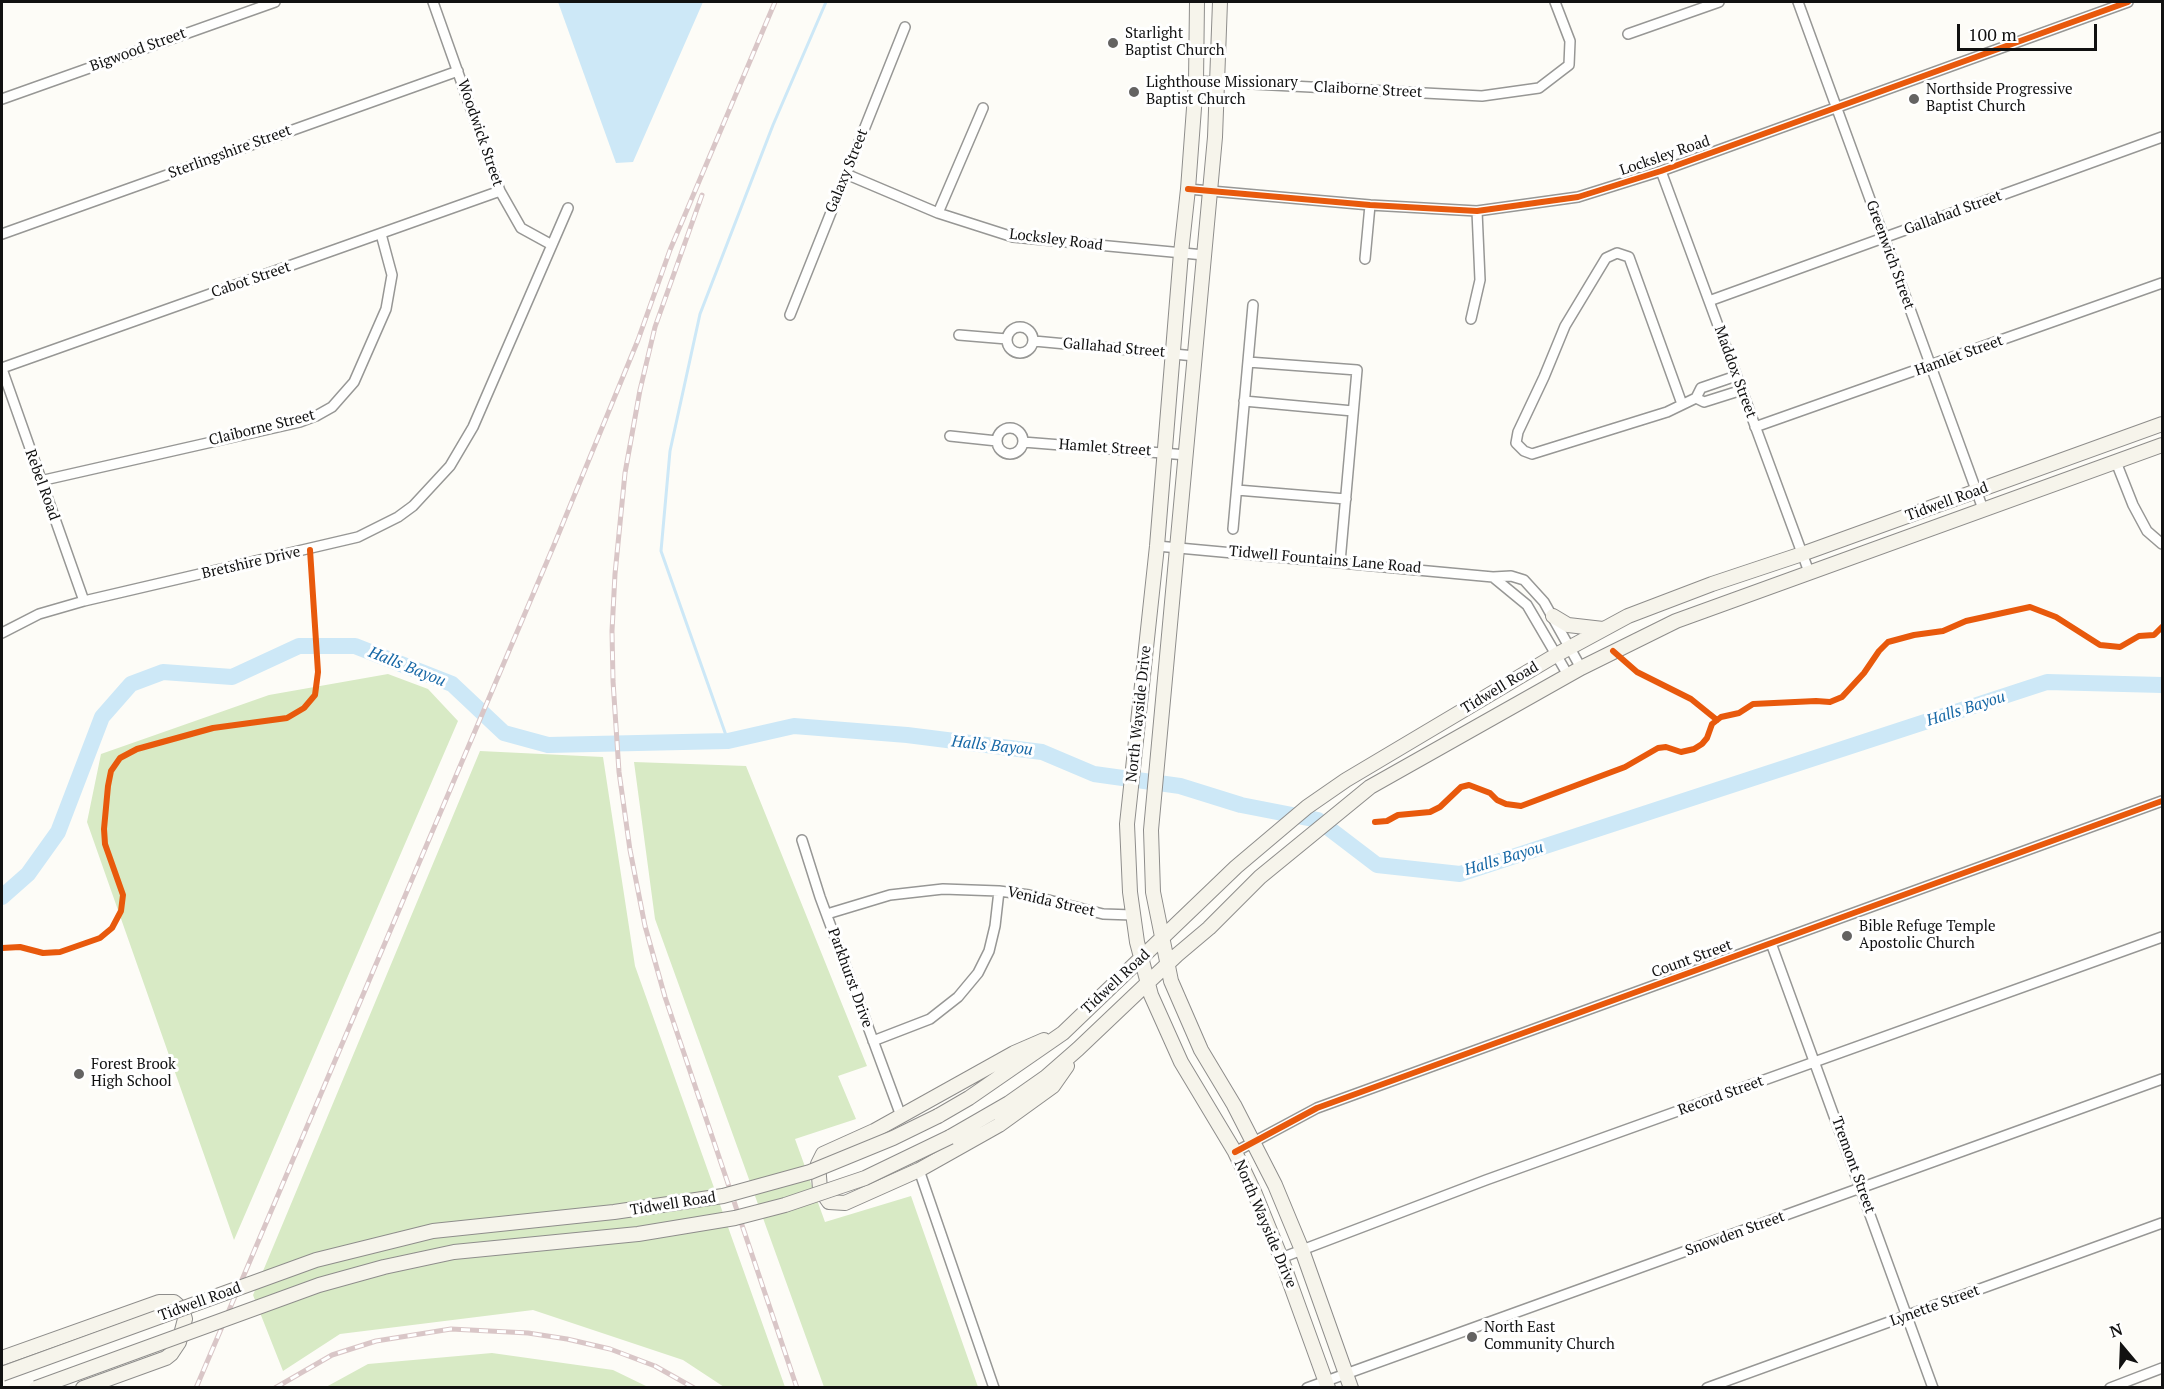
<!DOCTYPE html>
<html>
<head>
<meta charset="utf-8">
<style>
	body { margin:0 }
	#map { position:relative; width:2164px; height:1389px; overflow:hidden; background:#fdfcf7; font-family:"PT Serif",serif }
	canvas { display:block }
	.frame { position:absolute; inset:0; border:3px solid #111; pointer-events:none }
	.north { position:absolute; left:2092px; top:1317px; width:60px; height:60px; -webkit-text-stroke:4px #fff; paint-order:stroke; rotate:341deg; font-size:16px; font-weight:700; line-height:24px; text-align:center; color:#111 }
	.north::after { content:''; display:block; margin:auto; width:21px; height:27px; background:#111; clip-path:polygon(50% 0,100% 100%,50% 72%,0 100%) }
	.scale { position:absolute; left:1957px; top:24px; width:140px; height:27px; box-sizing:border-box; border:3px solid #111; border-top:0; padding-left:8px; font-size:18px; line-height:21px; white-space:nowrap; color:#111; -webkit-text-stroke:4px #fff; paint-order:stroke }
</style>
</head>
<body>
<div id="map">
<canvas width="2164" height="1389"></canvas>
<div class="frame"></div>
<div class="north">N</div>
<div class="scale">100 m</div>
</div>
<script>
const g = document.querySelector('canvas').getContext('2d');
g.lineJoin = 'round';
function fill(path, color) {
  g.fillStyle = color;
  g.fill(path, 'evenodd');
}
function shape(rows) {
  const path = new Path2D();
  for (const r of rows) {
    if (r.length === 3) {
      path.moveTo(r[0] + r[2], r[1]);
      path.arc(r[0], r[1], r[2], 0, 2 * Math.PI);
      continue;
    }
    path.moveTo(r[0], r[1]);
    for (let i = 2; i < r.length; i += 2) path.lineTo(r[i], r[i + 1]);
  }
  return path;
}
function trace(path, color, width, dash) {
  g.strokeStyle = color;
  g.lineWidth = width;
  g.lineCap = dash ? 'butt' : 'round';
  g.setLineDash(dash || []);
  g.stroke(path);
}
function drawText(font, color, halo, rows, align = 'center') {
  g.font = font + ' "PT Serif",serif';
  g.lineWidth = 6;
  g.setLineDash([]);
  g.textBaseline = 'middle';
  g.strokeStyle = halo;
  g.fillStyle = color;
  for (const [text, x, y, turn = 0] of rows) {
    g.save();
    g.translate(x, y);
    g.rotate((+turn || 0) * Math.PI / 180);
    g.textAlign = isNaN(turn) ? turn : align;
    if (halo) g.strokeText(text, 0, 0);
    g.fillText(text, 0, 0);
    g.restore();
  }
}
fill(shape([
	[388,674,428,689,458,721,234,1240,87,822,101,754,269,695],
	[480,751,603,757,635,966,785,1387,724,1387,683,1360,533,1310,340,1334,283,1371,253,1295],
	[634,762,746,766,867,1066,838,1076,856,1119,795,1139,825,1222,911,1196,978,1387,824,1387,655,919],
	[492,1353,613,1370,648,1387,326,1387,368,1364]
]), '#d8eac5');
fill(shape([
	[558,2,703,2,633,162,616,163]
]), '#cde8f7');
trace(shape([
	[728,741,661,551,670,451,700,314,773,125,826,2]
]), '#cde8f7', 3);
trace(shape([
	[2,897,28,874,58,832,102,717,131,684,163,672,232,677,299,646,355,646,452,684,504,733,548,745,728,741,794,726,907,735,1042,752,1094,774,1180,786,1241,805,1318,820,1377,865,1460,874,2047,682,2162,685]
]), '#cde8f7', 16);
const street = shape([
	[433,2,500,191,521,228,552,245],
	[1798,2,1983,509],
	[1628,34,1719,2],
	[1196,81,1482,96,1539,88,1569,65,1570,41,1555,2],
	[2,99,275,2],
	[1661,171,1809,572],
	[846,174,938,213,1013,237,1204,255],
	[1188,189,1370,205,1477,211,1578,197,1661,171,2128,2],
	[938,213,983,108],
	[2,234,458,71],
	[1365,259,1370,205],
	[1709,301,2162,137],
	[790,315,905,27],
	[1471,319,1480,280,1477,211],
	[1020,340,13],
	[959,335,1007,339],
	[1034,341,1195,356],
	[1248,362,1357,370,1340,562],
	[2,368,500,191],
	[2,369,84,601],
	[1696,398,1704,402,1742,390],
	[1244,401,1353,411],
	[1682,404,1629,257,1617,253,1606,258,1565,326,1544,377,1518,432,1516,443,1524,451,1532,454,1667,412,1696,398,1701,388,1736,376],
	[1755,427,2162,283],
	[1010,441,13],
	[950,436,997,441],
	[1023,442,1187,455],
	[2116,462,2133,505,2147,531,2162,544],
	[40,481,300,422,316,416,332,407,354,382,386,309,392,275,381,234],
	[1237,490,1346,499],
	[1233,529,1253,305],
	[1157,546,1493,577,1511,576,1524,580,1544,602,1581,668],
	[1493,577,1527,605,1568,675],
	[2,633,39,614,84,601,358,537,398,517,413,506,450,466,473,427,568,208],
	[802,840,820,897,901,1116],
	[827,914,890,895,943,889,999,891,1029,895,1103,914,1133,915],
	[1771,943,1933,1388],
	[873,1041,930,1019,958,997,978,973,989,951,995,926,999,891],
	[1235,1152,1317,1108,2162,801],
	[919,1170,994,1388],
	[1281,1258,1486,1180,2162,937],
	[1307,1388,2162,1079],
	[1707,1388,2162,1223],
	[2110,1388,2162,1368]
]);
const secondary = shape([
	[1197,2,1196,81,1188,189,1181,253,1157,546,1127,824,1130,892,1137,942,1151,995,1181,1062,1235,1152,1255,1194,1281,1258,1328,1388],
	[1220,2,1215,137,1151,830,1153,892,1171,981,1201,1050,1234,1105,1275,1185,1302,1250,1351,1388],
	[1553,616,1568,625,1603,629],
	[1044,1040,1014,1053,874,1131,823,1154,818,1164,820,1189,829,1202,845,1203,919,1170,999,1125,1053,1086,1067,1066],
	[938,1116,969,1098,1063,1033,1236,867,1307,807,1346,780,1556,655,1628,616,1712,584,1802,554,2162,424],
	[950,1137,1009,1103,1046,1077,1078,1049,1177,955,1209,928,1260,877,1370,787,1581,668,1676,621,2162,445],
	[2,1358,159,1302,174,1302,182,1309,185,1319,179,1342,171,1354,166,1358,83,1388]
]);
trace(street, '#979795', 12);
trace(secondary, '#8e8d8b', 16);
trace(street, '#fffffe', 9);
trace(secondary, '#f6f4eb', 14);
const rail = shape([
	[702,195,655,327,640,390,625,473,615,574,612,631,613,681,619,772,630,850,645,926,665,997,797,1388],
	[196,1388,554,545,638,340,670,250,775,2],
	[275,1388,332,1355,376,1341,451,1329,528,1333,567,1339,610,1349,655,1366,694,1388]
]);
trace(rail, '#d9c6c7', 5);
trace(rail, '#fff', 3, [9]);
const secondaryBridge = shape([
	[2,1374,316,1260,433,1231,614,1212,723,1196,810,1172,893,1138,938,1116],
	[36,1388,319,1285,384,1267,454,1252,638,1234,735,1218,785,1205,865,1178,950,1137]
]);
trace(secondaryBridge, '#8e8d8b', 16, []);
trace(secondaryBridge, '#f6f4eb', 14);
trace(shape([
	[1188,189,1370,205,1477,211,1578,197,1661,171,2128,2],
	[1613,651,1637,672,1691,699,1717,720],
	[1375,822,1387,821,1398,815,1430,812,1440,807,1461,787,1469,785,1490,793,1497,800,1506,804,1521,806,1625,767,1658,748,1666,747,1681,752,1694,749,1702,744,1707,738,1712,724,1721,717,1739,713,1753,704,1816,701,1830,702,1842,697,1864,673,1879,651,1888,642,1914,635,1943,631,1966,621,2030,607,2056,617,2100,645,2120,647,2139,636,2154,635,2162,627],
	[2,948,20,947,43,953,60,952,100,938,112,928,121,911,123,895,105,844,104,829,108,786,111,771,120,758,137,749,213,728,287,718,304,708,315,695,318,672,310,550],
	[1235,1152,1317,1108,2162,801]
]), '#e8590c', 6);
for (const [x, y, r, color] of [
	[1113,43,6,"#646362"],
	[1134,92,6,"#646362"],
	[1914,99,6,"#646362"],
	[1847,936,6,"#646362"],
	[79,1074,6,"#646362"],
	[1472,1337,6,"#646362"]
]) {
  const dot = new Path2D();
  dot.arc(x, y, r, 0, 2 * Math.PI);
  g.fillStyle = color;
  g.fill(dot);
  trace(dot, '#fff', 2);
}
drawText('15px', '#111', '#fff', [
	["Starlight",1125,34],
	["Baptist Church",1125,51],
	["Lighthouse Missionary",1146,83],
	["Baptist Church",1146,100],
	["Northside Progressive",1926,90],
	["Baptist Church",1926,107],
	["Bible Refuge Temple",1859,927],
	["Apostolic Church",1859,944],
	["Forest Brook",91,1065],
	["High School",91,1082],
	["North East",1484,1328],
	["Community Church",1484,1345]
], 'left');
drawText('15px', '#111', '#fff', [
	["Bigwood Street",138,50,-20],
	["Claiborne Street",1368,90,3],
	["Woodwick Street",480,133,71],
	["Sterlingshire Street",230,152,-20],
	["Locksley Road",1665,156,-19],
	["Galaxy Street",847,171,-68],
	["Gallahad Street",1953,213,-20],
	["Locksley Road",1056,240,7],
	["Greenwich Street",1890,255,70],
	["Cabot Street",251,280,-19],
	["Gallahad Street",1114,348,5],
	["Hamlet Street",1959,356,-20],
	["Maddox Street",1735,372,70],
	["Claiborne Street",262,428,-14],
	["Hamlet Street",1105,448,4],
	["Rebel Road",42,485,70],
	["Tidwell Road",1947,502,-20],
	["Tidwell Fountains Lane Road",1325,560,5],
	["Bretshire Drive",251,563,-13],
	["Tidwell Road",1500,688,-31],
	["North Wayside Drive",1139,714,-84],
	["Venida Street",1051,902,13],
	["Count Street",1692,959,-20],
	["Parkhurst Drive",850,978,70],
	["Tidwell Road",1116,982,-43],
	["Record Street",1721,1096,-20],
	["Tremont Street",1853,1165,70],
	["Tidwell Road",673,1204,-9],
	["North Wayside Drive",1265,1224,67],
	["Snowden Street",1735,1234,-20],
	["Tidwell Road",200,1302,-20],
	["Lynette Street",1935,1306,-20]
]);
drawText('italic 16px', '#1768a6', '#fff', [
	["Halls Bayou",407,667,22],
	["Halls Bayou",1966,709,-18],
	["Halls Bayou",992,746,6],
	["Halls Bayou",1504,859,-17]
]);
</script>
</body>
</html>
